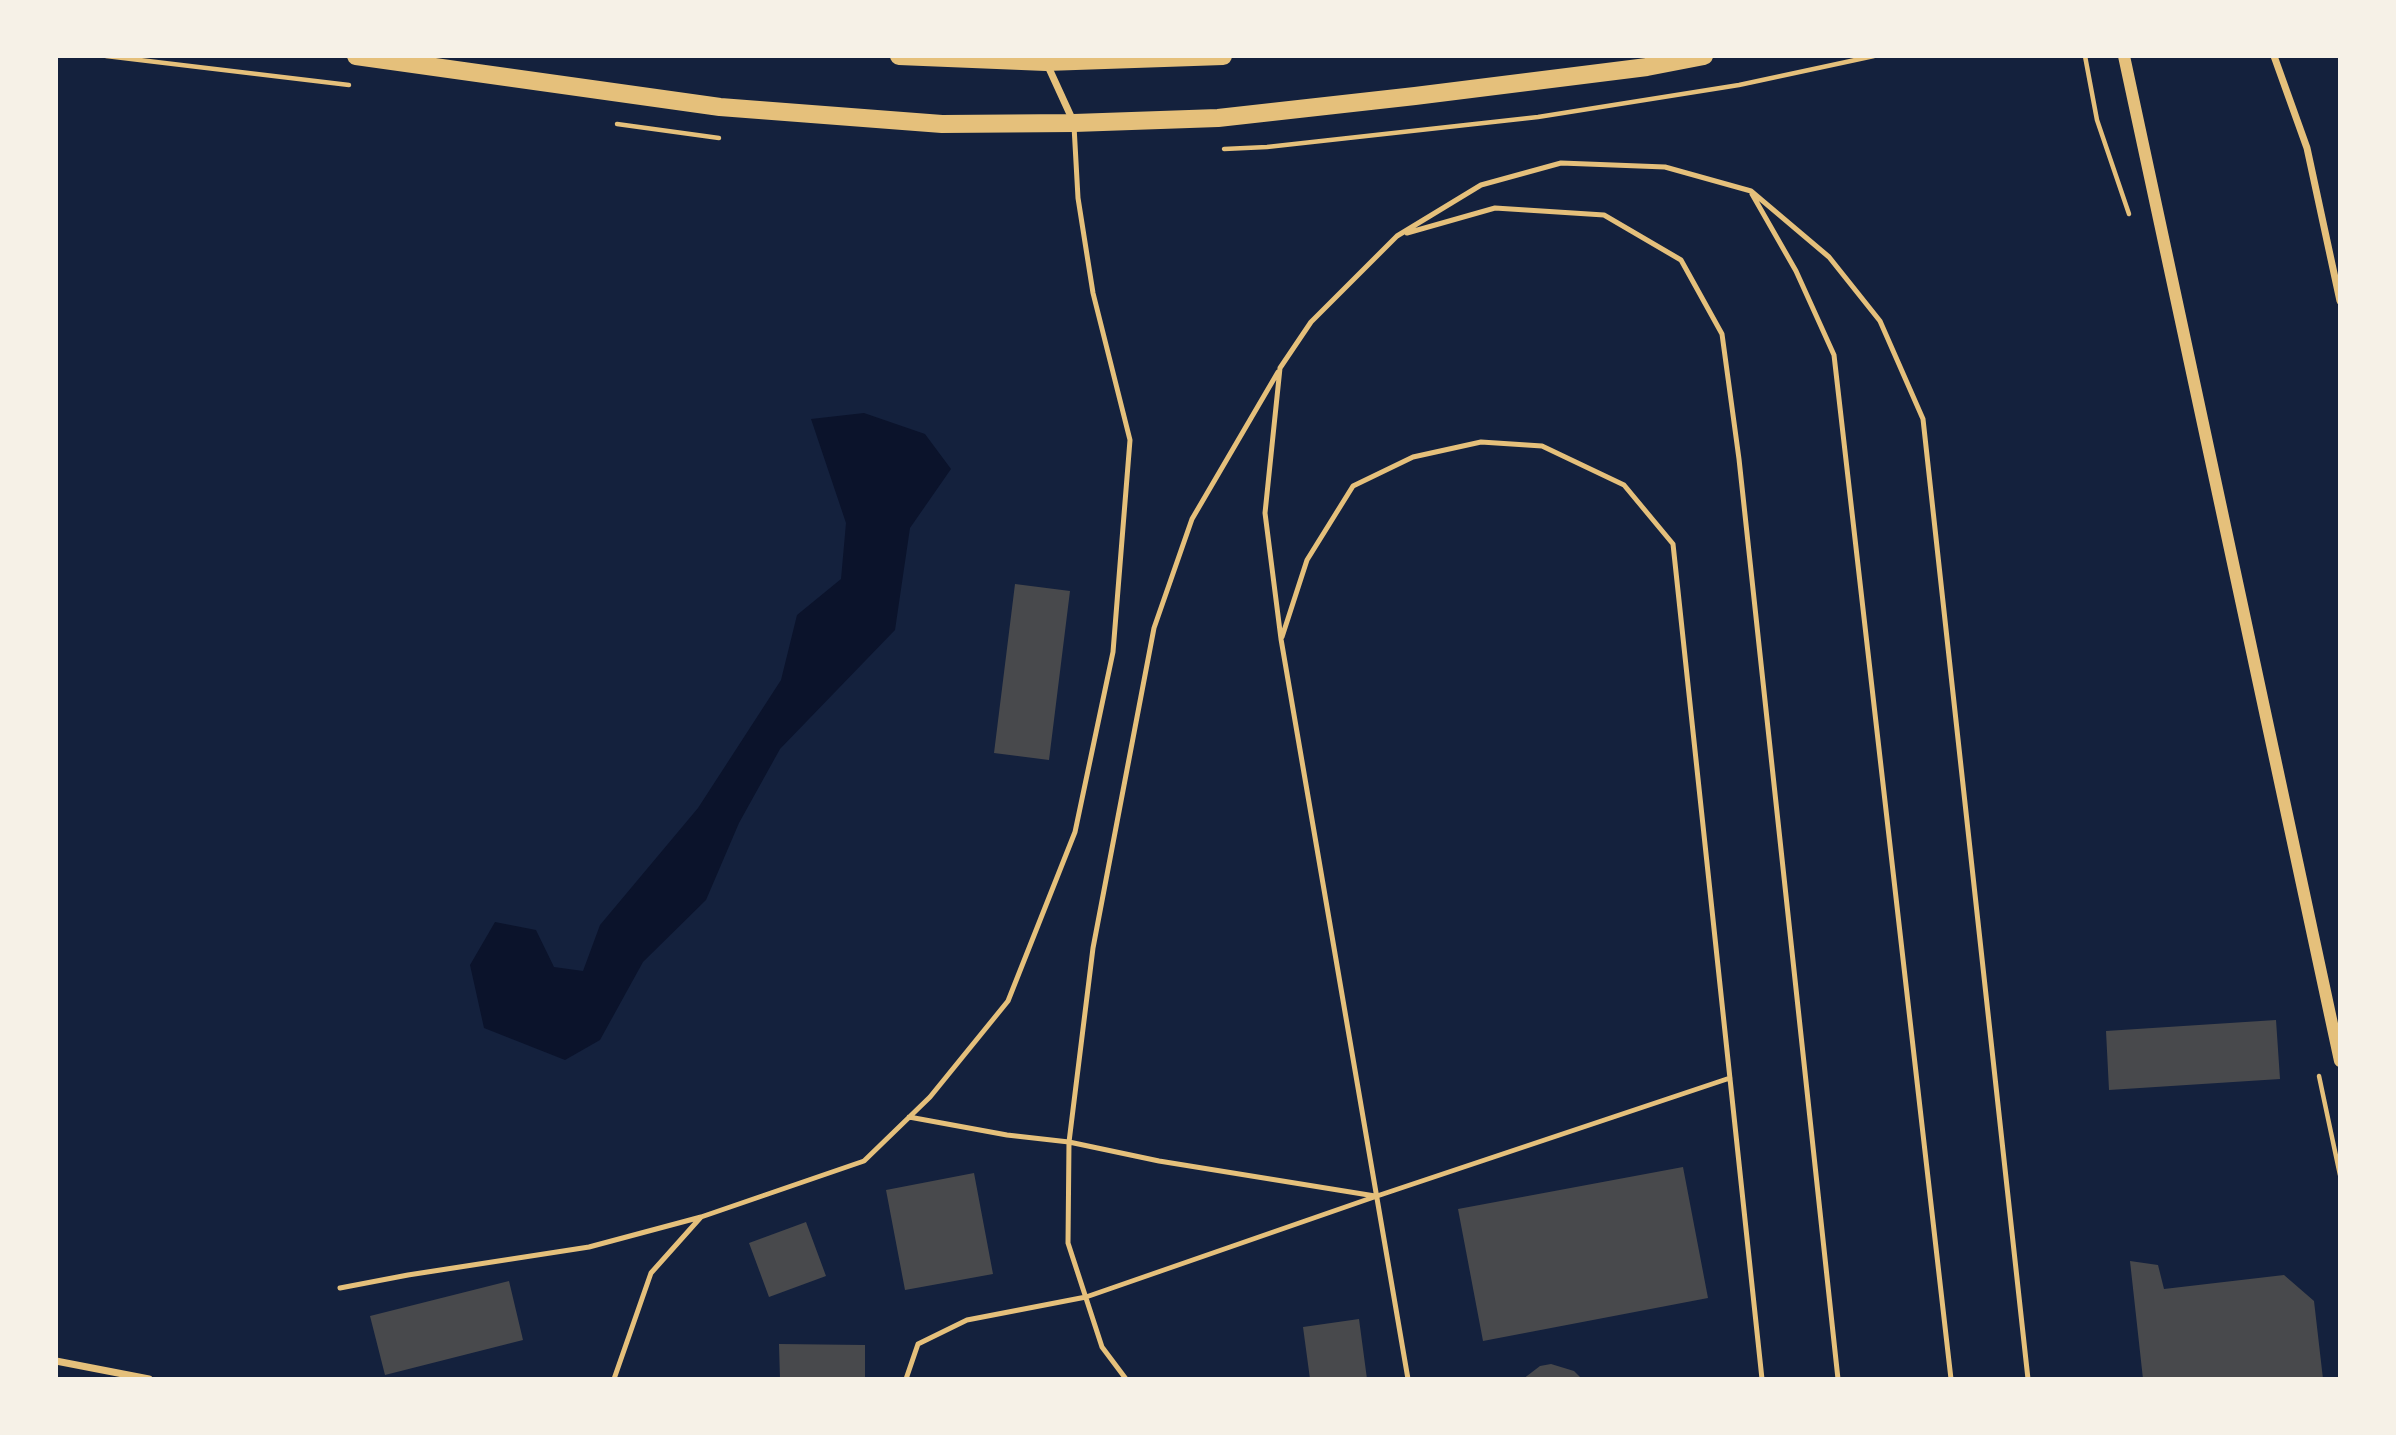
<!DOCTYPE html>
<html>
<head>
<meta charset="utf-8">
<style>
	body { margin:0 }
	#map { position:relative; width:2396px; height:1435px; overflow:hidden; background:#14213d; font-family:"Noto Sans",sans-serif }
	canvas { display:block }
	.frame { position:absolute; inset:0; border:58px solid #f6f1e7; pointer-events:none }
</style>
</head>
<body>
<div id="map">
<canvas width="2396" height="1435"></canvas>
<div class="frame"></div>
</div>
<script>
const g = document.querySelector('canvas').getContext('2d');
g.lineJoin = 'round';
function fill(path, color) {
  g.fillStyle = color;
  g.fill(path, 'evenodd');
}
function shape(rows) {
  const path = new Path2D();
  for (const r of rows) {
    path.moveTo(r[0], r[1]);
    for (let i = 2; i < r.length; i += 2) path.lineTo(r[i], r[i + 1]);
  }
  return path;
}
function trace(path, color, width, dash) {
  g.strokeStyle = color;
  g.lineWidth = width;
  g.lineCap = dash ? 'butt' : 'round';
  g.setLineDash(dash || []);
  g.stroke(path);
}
fill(shape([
	[864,413,925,434,951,469,910,528,895,630,780,749,739,823,706,900,643,962,600,1040,565,1060,484,1028,470,965,495,922,536,930,554,967,583,971,600,925,698,808,781,680,797,615,841,579,846,523,811,419]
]), '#0b132b');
fill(shape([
	[1015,584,1070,591,1049,760,994,753],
	[2276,1020,2280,1079,2109,1090,2106,1031],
	[1683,1167,1708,1298,1483,1341,1458,1209],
	[974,1173,993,1274,905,1290,886,1190],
	[806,1222,826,1276,769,1297,749,1243],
	[2130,1261,2158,1265,2164,1289,2284,1275,2314,1301,2323,1379,2143,1379],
	[509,1281,523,1340,385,1375,370,1316],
	[1359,1319,1367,1379,1310,1379,1303,1327],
	[779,1344,865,1345,865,1379,780,1379],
	[1551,1364,1574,1371,1582,1379,1523,1379,1540,1366]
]), '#48494c');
trace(shape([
	[106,56,349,85],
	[2085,56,2097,120,2129,214],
	[617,124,719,138],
	[1224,149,1267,147,1538,117,1739,85,1874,56],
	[2319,1076,2340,1175]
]), '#e5c07b', 4.5);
trace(shape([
	[1752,194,1796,271,1834,355,1951,1379],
	[1407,233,1495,208,1604,215,1681,260,1722,334,1739,459,1838,1379],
	[1282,637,1307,560,1353,486,1413,457,1481,442,1542,446,1624,485,1673,544,1762,1379],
	[909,1117,1007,1135,1069,1142,1159,1161,1375,1196],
	[340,1288,408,1275,589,1247,701,1217],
	[614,1379,651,1273,701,1217,864,1161,930,1097,1008,1001,1075,832,1113,652,1130,440,1093,293,1078,198,1074,126],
	[906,1379,918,1344,967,1320,1086,1297,1377,1196,1730,1078],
	[1126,1379,1102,1347,1068,1243,1069,1142,1093,948,1154,628,1192,519,1278,372],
	[1408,1379,1281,639,1265,513,1280,368,1311,322,1397,236,1481,185,1561,163,1665,167,1751,191,1829,257,1880,321,1923,419,2028,1379]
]), '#e5c07b', 5);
trace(shape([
	[2274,56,2307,148,2340,301],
	[1047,64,1074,123],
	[56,1361,149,1379]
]), '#e5c07b', 7);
trace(shape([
	[2124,56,2340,1061]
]), '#e5c07b', 12);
trace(shape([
	[356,56,720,107,942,124,1074,123,1218,118,1415,96,1647,67,1704,56],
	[899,56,1046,62,1223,56]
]), '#e5c07b', 18);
</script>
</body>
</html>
